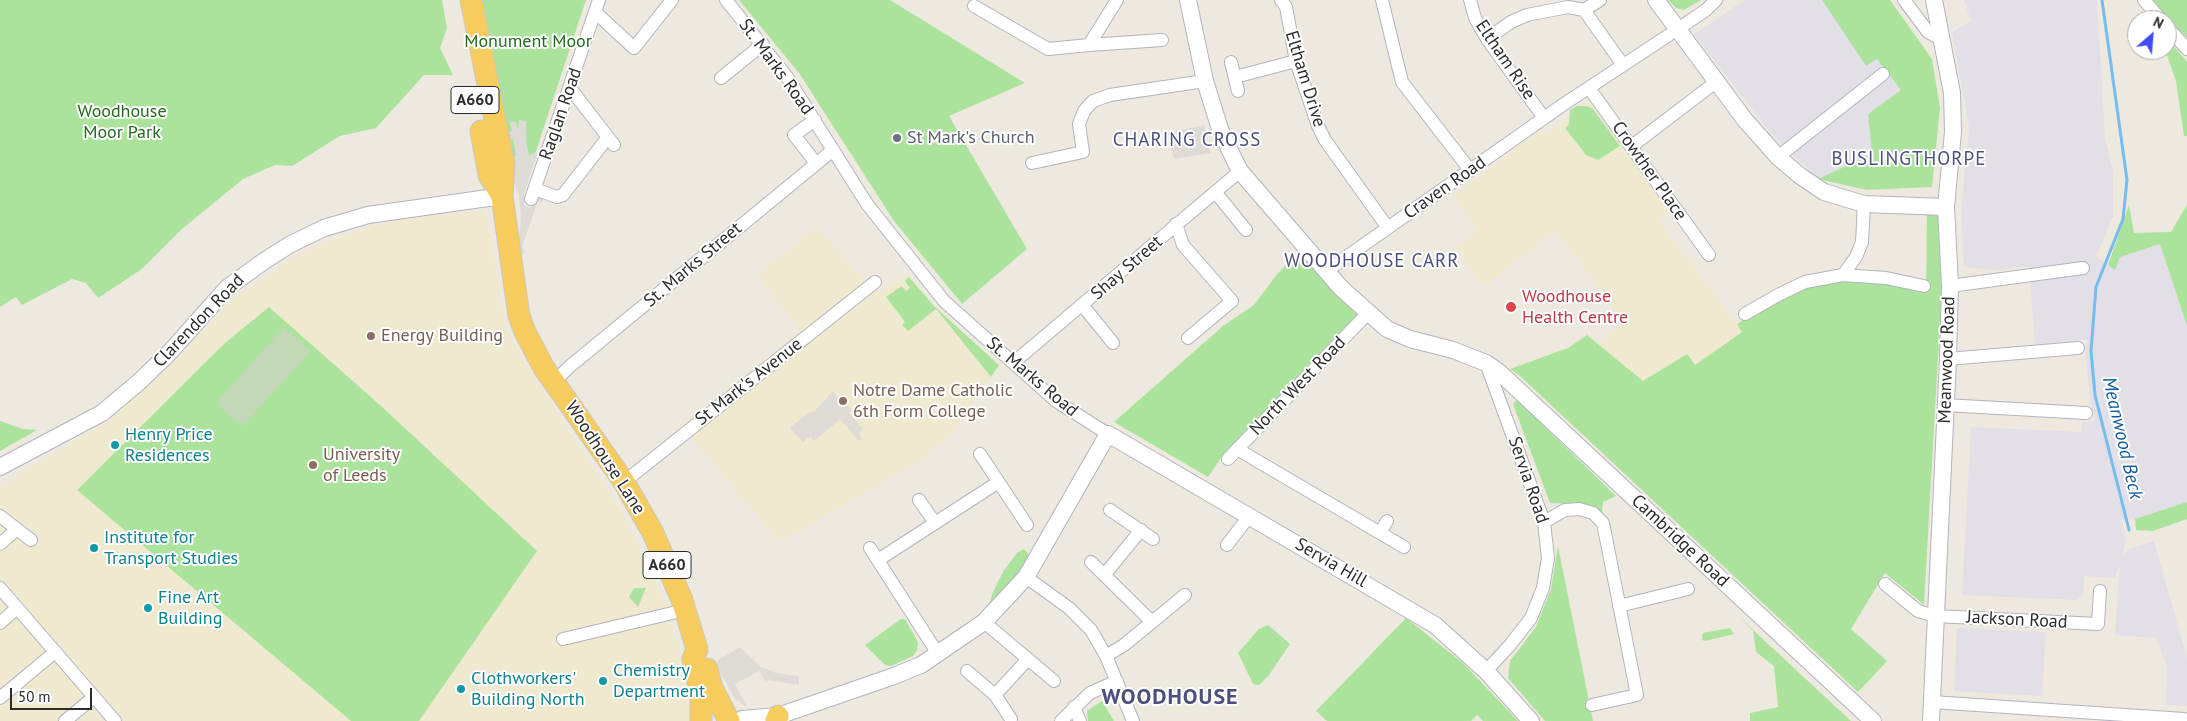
<!DOCTYPE html>
<html>
<head>
<meta charset="utf-8">
<style>
	body { margin:0 }
	#map { position:relative; width:2187px; height:721px; overflow:hidden; background:#eee9df; font-family:"PT Sans",sans-serif }
	canvas { display:block }
	.north { position:absolute; left:2127px; top:10px; width:50px; height:50px; box-sizing:border-box; background:#fff; border:1px solid #ababab; border-radius:50%; rotate:27deg; font-size:14px; font-weight:700; line-height:20px; text-align:center; color:#2c2c2c }
	.north::after { content:''; display:block; margin:auto; width:18px; height:22px; background:#414bf8; clip-path:polygon(50% 0,100% 100%,50% 72%,0 100%) }
	.scale { position:absolute; left:10px; top:688px; width:82px; height:22px; box-sizing:border-box; border:2px solid #2c2c2c; border-top:0; padding-left:6px; font-size:15px; line-height:18px; white-space:nowrap; color:#2c2c2c; -webkit-text-stroke:4px #fff; paint-order:stroke }
</style>
</head>
<body>
<div id="map">
<canvas width="2187" height="721"></canvas>
<div class="north">N</div>
<div class="scale">50 m</div>
</div>
<script>
const g = document.querySelector('canvas').getContext('2d');
g.lineJoin = 'round';
function fill(path, color) {
  g.fillStyle = color;
  g.fill(path, 'evenodd');
}
function shape(rows) {
  const path = new Path2D();
  for (const r of rows) {
    path.moveTo(r[0], r[1]);
    for (let i = 2; i < r.length; i += 2) path.lineTo(r[i], r[i + 1]);
  }
  return path;
}
function trace(path, color, width, dash) {
  g.strokeStyle = color;
  g.lineWidth = width;
  g.lineCap = dash ? 'butt' : 'round';
  g.setLineDash(dash || []);
  g.stroke(path);
}
function drawText(font, color, halo, rows, align = 'center') {
  g.font = font + ' "PT Sans",sans-serif';
  g.lineWidth = 4;
  g.setLineDash([]);
  g.textBaseline = 'middle';
  g.strokeStyle = halo;
  g.fillStyle = color;
  for (const [text, x, y, turn = 0] of rows) {
    g.save();
    g.translate(x, y);
    g.rotate((+turn || 0) * Math.PI / 180);
    g.textAlign = isNaN(turn) ? turn : align;
    if (halo) g.strokeText(text, 0, 0);
    g.fillText(text, 0, 0);
    g.restore();
  }
}
fill(shape([
	[1745,0,1822,0,1866,66,1877,59,1902,91,1868,114,1872,154,1818,179,1769,131,1694,34],
	[1964,0,2097,0,2105,138,2113,172,2113,217,2096,257,2115,269,2120,257,2160,244,2187,326,2187,502,2135,519,2122,520,2126,541,2122,556,2129,549,2154,541,2187,658,2187,706,2166,705,2167,666,2156,638,2115,635,2120,564,2115,578,2084,576,2083,595,2077,600,1962,595,1971,427,2081,432,2082,422,2096,421,2090,403,2086,356,2087,340,2035,344,2029,266,1996,270,1964,267,1961,212,1969,128,1952,32,1971,21],
	[1957,628,2046,632,2042,696,1954,691]
]), '#e2dfe6');
fill(shape([
	[1589,101,1668,211,1656,219,1743,332,1695,365,1687,354,1643,381,1599,345,1624,321,1555,229,1484,287,1456,247,1478,232,1455,195,1536,132,1545,136],
	[477,211,482,212,487,218,503,314,510,335,520,355,619,509,640,549,666,605,685,667,690,704,689,721,0,721,0,490,15,477,109,420,171,363,235,298,293,258,332,240,372,226,429,216],
	[816,227,876,294,907,274,991,377,951,435,912,465,786,539,775,537,682,425,800,330,758,276]
]), '#efe9cf');
fill(shape([
	[0,0,442,0,447,28,440,48,453,75,424,75,376,128,340,136,292,166,275,165,243,179,182,229,142,269,98,298,86,283,72,279,22,305,16,297,0,307],
	[477,0,586,0,535,154,532,156,513,160],
	[739,0,890,0,1025,83,949,116,1027,249,962,304,894,221,799,73],
	[1668,0,1701,0,1684,10,1676,8],
	[1822,0,1890,0,1932,59,1940,108,1932,187,1867,190,1818,179,1872,154,1868,114,1901,90,1877,59,1866,66],
	[2153,0,2187,0,2187,38,2163,13],
	[2167,38,2187,62,2187,136,2184,136,2176,81,2165,50,2167,50],
	[1577,106,1587,106,1593,109,1620,146,1598,160,1586,155,1565,128,1569,124,1570,110],
	[2129,205,2134,233,2171,232,2187,205,2187,326,2160,244,2120,257,2115,270,2108,265],
	[1927,213,1941,217,1942,286,1924,605,1885,573,1851,629,1887,661,1858,692,1520,376,1510,369,1568,348,1587,335,1643,381,1687,354,1695,365,1742,332,1737,324,1777,299,1805,286,1852,278,1926,291],
	[1302,257,1358,316,1225,452,1208,477,1114,422,1223,326,1254,305,1278,273,1292,259],
	[909,277,934,306,999,365,991,377,936,309,908,331,902,325,905,322,886,297,902,286,906,291,910,288,905,281],
	[269,307,381,406,537,551,419,721,351,721,77,490,225,343],
	[1517,400,1616,496,1603,502,1602,516,1579,504,1550,503,1513,404],
	[0,421,23,429,37,430,0,451],
	[2187,502,2187,519,2153,531,2136,530,2135,519],
	[1558,546,1593,721,1545,721,1508,678,1510,661,1536,627,1551,589],
	[1024,549,1030,556,1020,572,991,605,989,604,993,592,1004,570,1017,553],
	[634,588,646,588,638,607,629,597],
	[1738,616,1851,721,1750,721,1750,713,1778,707,1774,666,1756,652,1753,631],
	[1406,618,1463,663,1518,721,1483,721,1477,715,1471,721,1327,721,1316,711],
	[901,619,905,619,918,642,917,650,913,656,891,666,885,665,865,645],
	[1268,625,1290,644,1269,675,1259,685,1253,684,1238,653,1259,629],
	[1730,628,1734,634,1705,641,1702,640,1703,633],
	[1102,701,1114,721,1088,721,1087,711]
]), '#abe39c');
fill(shape([
	[284,327,311,351,242,427,216,403]
]), '#c2d7b6');
fill(shape([
	[519,120,526,121,526,141,529,155,538,152,524,193,524,205,531,207,535,198,543,199,542,202,538,201,522,247,525,252,522,254,518,248,521,219,519,196,511,174,510,158,516,156,513,139,504,141,503,133,512,131,510,122,515,121,518,129],
	[1204,125,1211,153,1174,159,1167,133],
	[833,391,843,405,846,403,852,411,849,413,863,429,859,433,862,439,859,441,840,419,814,441,810,436,803,442,789,428,809,413,814,412],
	[740,647,761,667,776,673,799,676,799,685,769,680,765,681,759,671,735,684,748,708,736,700,720,672,717,661]
]), '#dedbd6');
trace(shape([
	[2102,0,2127,180,2123,219,2096,287,2091,351,2095,395,2129,530]
]), '#74bdee', 3);
const minor = shape([
	[726,0,787,77,867,204,944,301,1056,401,1108,434],
	[1281,0,1286,7,1296,61,1318,126,1325,140,1388,228],
	[1382,0,1402,82,1470,170],
	[1470,0,1475,18,1487,39,1544,118],
	[1904,0,1928,32,1941,39],
	[2144,0,2161,20],
	[974,6,1048,49,1089,45,1117,0],
	[1584,10,1623,65],
	[595,12,634,48,672,0],
	[2167,27,2187,49],
	[1678,29,1706,10,1716,0],
	[1487,39,1511,22,1527,15,1568,7,1584,10,1600,0],
	[1089,45,1162,40],
	[1231,62,1238,91],
	[1235,77,1296,61],
	[721,78,763,44],
	[570,88,614,145],
	[1589,88,1709,255],
	[815,120,794,135,816,163],
	[1632,146,1716,82],
	[1778,157,1883,74],
	[1032,163,1083,152,1079,124,1084,111,1093,101,1110,95,1205,81],
	[535,189,557,197,563,195,608,137],
	[1216,193,1246,230],
	[531,199,599,0],
	[1176,224,1183,245,1232,301,1188,338],
	[1325,272,1564,104,1669,35],
	[1843,275,1856,257,1862,242,1864,204],
	[1950,286,2083,268],
	[1083,306,1113,343],
	[1745,314,1778,295,1805,282,1843,275,1886,278,1924,286],
	[1948,359,2078,348],
	[1013,363,1240,171],
	[1486,363,1544,522,1548,558,1543,588,1531,618,1510,645,1486,671],
	[554,382,569,367,833,150],
	[1945,405,2086,413],
	[1237,449,1404,547],
	[980,454,1027,525],
	[1228,459,1368,313],
	[624,482,875,282],
	[919,500,935,523],
	[1110,510,1153,539],
	[0,516,31,540],
	[1544,522,1565,510,1579,509,1593,513,1603,523,1637,695,1592,705],
	[1380,533,1387,521],
	[0,544,17,529],
	[1227,545,1250,515],
	[870,548,938,654],
	[878,560,997,483],
	[1091,562,1152,622],
	[1105,574,1141,530],
	[1026,577,1069,608,1091,630,1106,656,1133,721],
	[1885,584,1918,611,1935,616,2098,624,2100,591],
	[0,588,115,721],
	[1619,606,1688,589],
	[984,622,1054,681],
	[0,623,17,608],
	[563,639,685,610],
	[1106,656,1124,645,1185,595],
	[967,671,995,695,1011,719],
	[995,695,1028,659],
	[0,698,55,652],
	[1932,702,2184,719],
	[1074,707,1080,721],
	[65,721,94,697],
	[1061,721,1090,693,1117,681]
]);
const tertiary = shape([
	[1188,0,1205,81,1220,129,1233,157,1240,171,1341,288,1387,329,1410,339,1453,350,1486,363,1499,372,1873,721],
	[1656,0,1745,120,1778,157,1799,175,1824,192,1864,204,1946,207],
	[0,467,102,413,139,382,170,352,227,288,264,261,291,244,324,228,368,215,502,196],
	[740,721,742,719,778,716,894,676,921,665,984,622,1026,577,1108,434,1435,625,1486,671,1531,721],
	[1931,721,1948,359,1950,286,1946,207,1953,132,1952,93,1934,0]
]);
const trunk = shape([
	[471,0,504,164,502,196,519,316,525,332,544,368,624,482,653,533,682,600,697,649,693,659,701,695,701,721],
	[481,131,489,175,502,196],
	[707,669,712,688,729,721],
	[776,721,778,716]
]);
trace(minor, '#b2b3bf', 14);
trace(tertiary, '#b2b3bf', 18);
trace(trunk, '#c8c8c8', 23);
trace(minor, '#fff', 12);
trace(tertiary, '#fff', 16);
trace(trunk, '#f6cc5e', 21);
for (const [x, y, r, color] of [
	[897,138,5,"#6b7280"],
	[1511,307,6,"#e0444e"],
	[371,336,5,"#8d6e63"],
	[843,401,5,"#8d6e63"],
	[115,445,5,"#0f9aa8"],
	[313,465,5,"#8d6e63"],
	[94,548,5,"#0f9aa8"],
	[148,608,5,"#0f9aa8"],
	[603,681,5,"#0f9aa8"],
	[461,689,5,"#0f9aa8"]
]) {
  const dot = new Path2D();
  dot.arc(x, y, r, 0, 2 * Math.PI);
  g.fillStyle = color;
  g.fill(dot);
  trace(dot, '#fff', 2);
}
for (const [x, y, w] of [
	[475,100,48],
	[667,565,48]
]) {
  const box = new Path2D();
  box.roundRect(x - w / 2, y - 13.5, w, 27, 4);
  g.fillStyle = '#fff';
  g.fill(box);
  trace(box, '#2c2c2c', 1);
}
drawText('bold 16px', '#2c2c2c', null, [
	["A660",475,100],
	["A660",667,565]
]);
drawText('18px', '#216a1c', '#fff', [
	["Monument Moor",528,42],
	["Woodhouse",122,112],
	["Moor Park",122,133]
]);
drawText('18px', '#2c2c2c', '#fff', [
	["Eltham Rise",1505,60,56],
	["St. Marks Road",776,67,54],
	["Eltham Drive",1305,79,73],
	["Raglan Road",561,114,-71],
	["Crowther Place",1649,171,55],
	["Craven Road",1445,188,-35],
	["St. Marks Street",693,265,-40],
	["Shay Street",1127,268,-41],
	["Clarendon Road",199,321,-46],
	["Meanwood Road",1947,360,-88],
	["St. Marks Road",1032,377,40],
	["St Mark's Avenue",749,382,-38],
	["North West Road",1298,386,-46],
	["Woodhouse Lane",605,458,57],
	["Servia Road",1528,480,71],
	["Cambridge Road",1680,541,43],
	["Servia Hill",1331,563,30],
	["Jackson Road",2017,620,3]
]);
drawText('18px', '#5b616d', '#fff', [
	["St Mark's Church",907,138]
], 'left');
drawText('18px', '#be3a42', '#fff', [
	["Woodhouse",1522,297],
	["Health Centre",1522,318]
], 'left');
drawText('18px', '#785e54', '#fff', [
	["Energy Building",381,336],
	["Notre Dame Catholic",853,391],
	["6th Form College",853,412],
	["University",323,455],
	["of Leeds",323,476]
], 'left');
drawText('18px', '#0d838f', '#fff', [
	["Henry Price",125,435],
	["Residences",125,456],
	["Institute for",104,538],
	["Transport Studies",104,559],
	["Fine Art",158,598],
	["Building",158,619],
	["Chemistry",613,671],
	["Department",613,692],
	["Clothworkers'",471,679],
	["Building North",471,700]
], 'left');
g.letterSpacing = '1px';
drawText('19px', '#4c4f7d', '#fff', [
	["CHARING CROSS",1187,141],
	["BUSLINGTHORPE",1909,160],
	["WOODHOUSE CARR",1372,262]
]);
g.letterSpacing = '0px';
drawText('italic 19px', '#0f599d', '#fff', [
	["Meanwood Beck",2122,438,77]
]);
g.letterSpacing = '1px';
drawText('bold 22px', '#4c4f7d', '#fff', [
	["WOODHOUSE",1170,698]
]);
g.letterSpacing = '0px';
</script>
</body>
</html>
